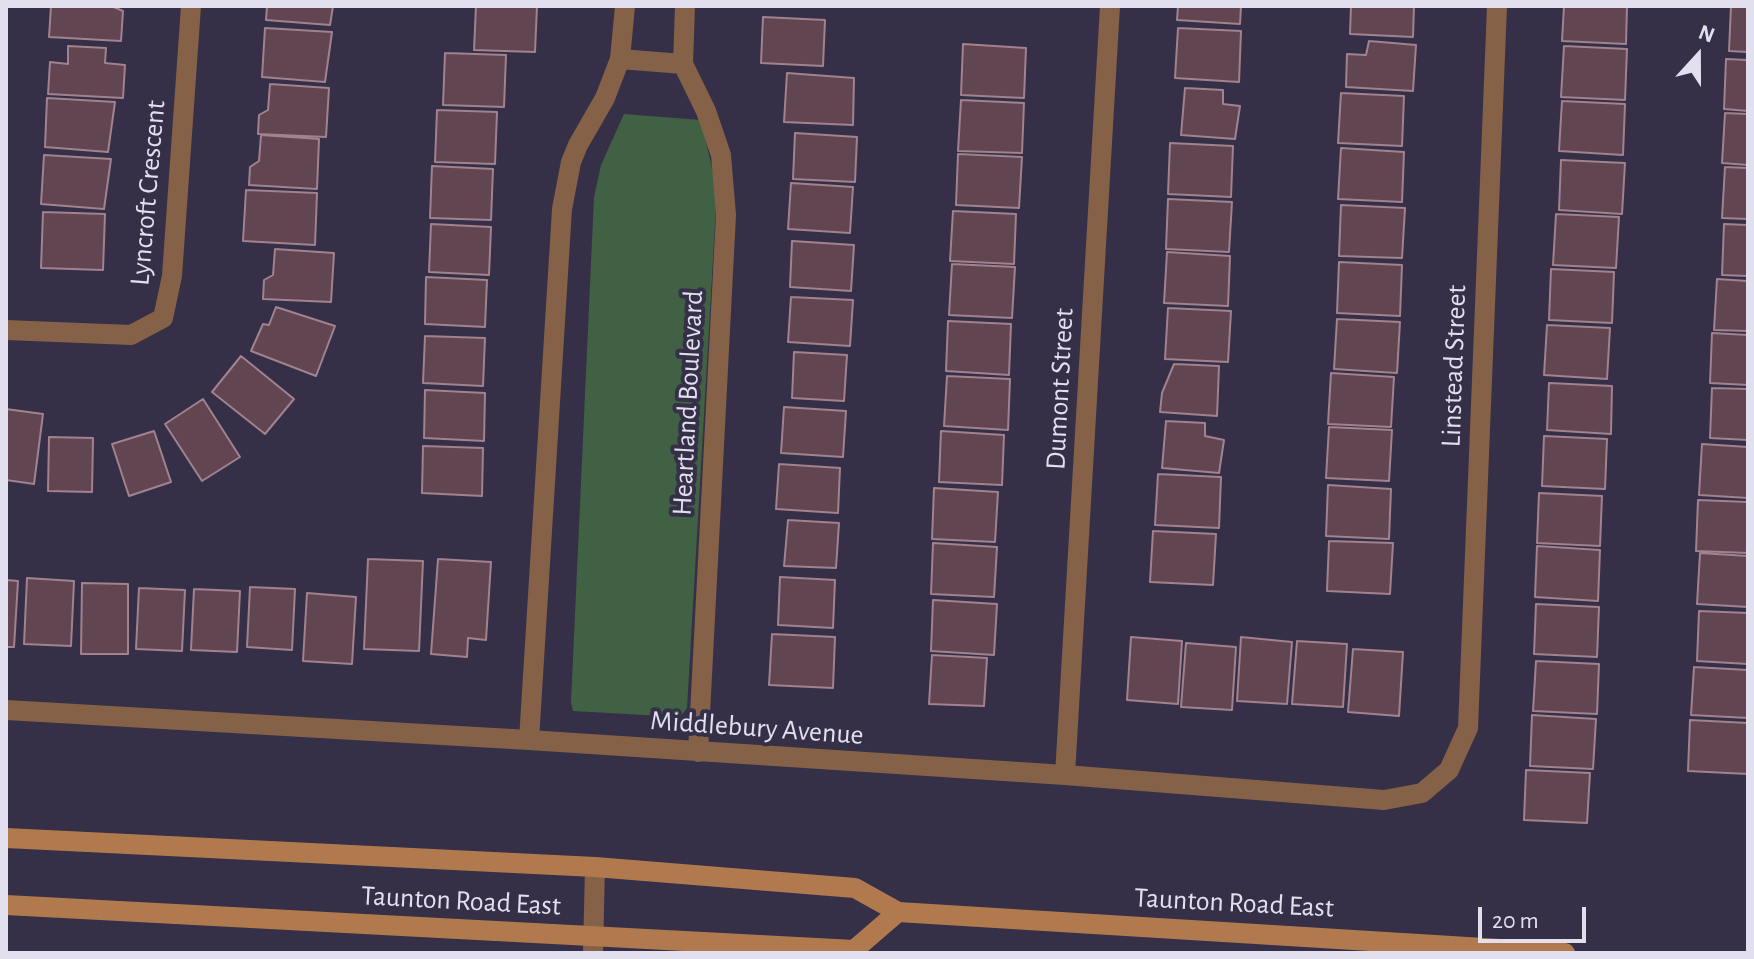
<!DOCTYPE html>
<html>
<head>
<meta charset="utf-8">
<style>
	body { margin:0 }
	#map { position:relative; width:1754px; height:959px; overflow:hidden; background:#353047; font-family:"Alegreya Sans",sans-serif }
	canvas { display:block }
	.frame { position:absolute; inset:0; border:8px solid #e2dfef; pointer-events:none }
	.north { position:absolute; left:1658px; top:16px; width:80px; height:80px; -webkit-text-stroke:6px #353047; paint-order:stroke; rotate:21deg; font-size:22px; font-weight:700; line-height:32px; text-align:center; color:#e2dfef }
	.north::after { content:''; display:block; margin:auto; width:28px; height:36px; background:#e2dfef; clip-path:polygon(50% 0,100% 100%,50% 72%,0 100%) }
	.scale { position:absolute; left:1478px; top:907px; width:108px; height:36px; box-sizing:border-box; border:4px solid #e2dfef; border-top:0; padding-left:10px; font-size:24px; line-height:28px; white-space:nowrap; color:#e2dfef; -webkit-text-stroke:6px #353047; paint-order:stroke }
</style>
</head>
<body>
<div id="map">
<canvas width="1754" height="959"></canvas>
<div class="frame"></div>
<div class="north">N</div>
<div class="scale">20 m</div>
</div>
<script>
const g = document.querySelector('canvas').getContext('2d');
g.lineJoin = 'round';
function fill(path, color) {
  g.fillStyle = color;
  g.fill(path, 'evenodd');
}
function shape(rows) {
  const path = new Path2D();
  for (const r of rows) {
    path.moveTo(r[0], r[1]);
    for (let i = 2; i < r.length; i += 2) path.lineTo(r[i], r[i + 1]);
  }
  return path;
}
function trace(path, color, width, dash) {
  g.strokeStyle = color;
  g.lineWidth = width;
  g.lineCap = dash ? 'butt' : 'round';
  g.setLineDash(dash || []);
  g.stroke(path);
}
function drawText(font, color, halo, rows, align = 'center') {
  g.font = font + ' "Alegreya Sans",sans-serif';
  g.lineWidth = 8;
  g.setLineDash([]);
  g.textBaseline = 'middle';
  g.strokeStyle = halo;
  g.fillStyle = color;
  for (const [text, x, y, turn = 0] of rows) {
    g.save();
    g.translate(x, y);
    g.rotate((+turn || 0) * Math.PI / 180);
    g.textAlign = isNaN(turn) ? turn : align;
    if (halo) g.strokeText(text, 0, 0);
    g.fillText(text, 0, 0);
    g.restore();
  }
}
fill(shape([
	[624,114,701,120,717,190,687,708,680,717,573,711,571,702,594,197,601,165]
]), '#416144');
const building = shape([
	[51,6,111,6,123,11,121,41,49,37,51,6],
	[267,6,333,6,330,25,266,20,267,6],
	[476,6,537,6,535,52,474,50,476,6],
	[1178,6,1241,6,1240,24,1177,20,1178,6],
	[1351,6,1414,6,1413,37,1350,34,1351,6],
	[1564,6,1627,6,1626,44,1562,41,1564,6],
	[1731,6,1748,6,1748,52,1729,51,1731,6],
	[763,17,825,20,823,66,761,63,763,17],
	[265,28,332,32,325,82,262,77,265,28],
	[1178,28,1241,31,1239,82,1175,78,1178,28],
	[1369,41,1416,45,1413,91,1346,87,1347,54,1366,55,1369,41],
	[963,44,1026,48,1024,98,961,95,963,44],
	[68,46,106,48,105,63,125,65,123,98,48,94,50,62,68,64,68,46],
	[1564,46,1627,49,1625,100,1561,97,1564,46],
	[445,53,506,55,504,107,443,105,445,53],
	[1726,59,1748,60,1748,111,1724,109,1726,59],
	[787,73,854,78,853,125,784,122,787,73],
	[270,84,329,88,326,137,258,134,259,115,268,110,270,84],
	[1185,88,1223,90,1223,104,1240,106,1235,139,1181,135,1185,88],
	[1341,93,1404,96,1402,146,1338,143,1341,93],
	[47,98,115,102,108,152,45,147,47,98],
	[961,100,1024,103,1022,153,958,151,961,100],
	[1562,101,1625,104,1623,155,1559,151,1562,101],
	[437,110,497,112,495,164,435,162,437,110],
	[1725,113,1748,114,1748,165,1722,163,1725,113],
	[795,133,857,137,855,182,793,179,795,133],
	[261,135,319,139,317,189,249,185,250,167,259,161,261,135],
	[1170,143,1233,146,1231,197,1168,194,1170,143],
	[1341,148,1404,152,1402,202,1338,199,1341,148],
	[958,154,1022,157,1019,208,956,205,958,154],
	[44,155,111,159,104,209,41,204,44,155],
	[1561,160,1625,163,1622,214,1559,210,1561,160],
	[432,166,493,169,491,220,430,218,432,166],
	[1725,167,1748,168,1748,219,1722,218,1725,167],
	[791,183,853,187,850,233,788,229,791,183],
	[246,190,317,193,315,245,243,241,246,190],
	[1168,199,1232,202,1229,252,1166,249,1168,199],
	[1341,205,1405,208,1402,258,1339,256,1341,205],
	[953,211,1016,214,1014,264,950,261,953,211],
	[43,212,105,214,103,270,41,268,43,212],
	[1556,214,1619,217,1616,268,1553,265,1556,214],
	[431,224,491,227,489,275,429,272,431,224],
	[1724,224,1748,225,1748,276,1722,275,1724,224],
	[792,241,854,245,851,291,790,287,792,241],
	[275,249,334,253,331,302,263,299,264,280,273,275,275,249],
	[1167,252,1230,256,1228,306,1164,303,1167,252],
	[1339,262,1402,265,1400,316,1337,313,1339,262],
	[952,264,1015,267,1012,318,949,315,952,264],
	[1551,269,1614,272,1612,323,1549,320,1551,269],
	[426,277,487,280,485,327,425,324,426,277],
	[1717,279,1748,281,1748,331,1714,330,1717,279],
	[791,297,853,300,850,346,788,342,791,297],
	[276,307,335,326,316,376,251,351,263,324,269,325,276,307],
	[1168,308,1231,311,1228,362,1165,359,1168,308],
	[1337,319,1400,322,1397,373,1334,369,1337,319],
	[948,321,1011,324,1009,375,946,371,948,321],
	[1547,325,1610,328,1607,379,1544,375,1547,325],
	[1712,333,1748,335,1748,385,1710,383,1712,333],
	[425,336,485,338,483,386,423,383,425,336],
	[794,352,847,355,844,401,792,398,794,352],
	[241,356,294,399,265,434,212,392,241,356],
	[1174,364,1219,366,1217,416,1160,412,1162,393,1174,364],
	[1331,373,1394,377,1391,427,1328,424,1331,373],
	[947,376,1010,379,1008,430,944,426,947,376],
	[1549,383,1612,386,1611,434,1547,430,1549,383],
	[1712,388,1748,389,1748,440,1710,438,1712,388],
	[425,390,485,393,484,441,424,438,425,390],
	[203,399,240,457,202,481,165,424,203,399],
	[784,407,846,411,843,457,781,453,784,407],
	[6,409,43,414,34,484,6,480,6,409],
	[1166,421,1205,423,1205,436,1224,440,1219,473,1162,468,1166,421],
	[1329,427,1392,430,1389,481,1326,478,1329,427],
	[154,431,171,482,129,496,112,444,154,431],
	[941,431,1004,435,1002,485,939,482,941,431],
	[1544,436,1607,439,1605,489,1542,486,1544,436],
	[49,437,93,438,92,492,48,491,49,437],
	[1702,444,1748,447,1748,498,1699,495,1702,444],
	[423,446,483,448,482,496,422,493,423,446],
	[779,464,840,468,838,513,776,509,779,464],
	[1158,474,1221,477,1219,528,1155,525,1158,474],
	[1328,485,1391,489,1389,539,1326,536,1328,485],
	[934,488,998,492,995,542,932,539,934,488],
	[1539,493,1602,496,1600,546,1537,543,1539,493],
	[1698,500,1748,502,1748,553,1696,551,1698,500],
	[788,520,839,523,836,568,784,566,788,520],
	[1153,531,1216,534,1213,585,1150,582,1153,531],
	[1329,541,1393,543,1390,594,1327,591,1329,541],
	[933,543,997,547,994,597,931,594,933,543],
	[1537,546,1600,550,1598,601,1535,597,1537,546],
	[1700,553,1748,556,1748,607,1697,604,1700,553],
	[368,559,423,561,419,651,364,649,368,559],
	[438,559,491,562,486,640,468,638,467,657,431,654,438,559],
	[780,577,835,580,833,628,778,625,780,577],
	[27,578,74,581,71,646,24,644,27,578],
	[6,580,18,581,14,647,6,647,6,580],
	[82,583,128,584,128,654,81,654,82,583],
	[250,587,295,589,292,650,247,647,250,587],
	[139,588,185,590,182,651,136,649,139,588],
	[194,589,240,591,237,652,191,650,194,589],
	[307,593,356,597,352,664,303,661,307,593],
	[933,600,997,604,994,655,931,651,933,600],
	[1536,604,1599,607,1597,657,1534,654,1536,604],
	[1699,611,1748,613,1748,664,1697,661,1699,611],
	[772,634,835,637,833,688,769,685,772,634],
	[1131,637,1182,641,1178,704,1127,700,1131,637],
	[1241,637,1292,642,1287,704,1237,701,1241,637],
	[1297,641,1347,644,1343,707,1292,704,1297,641],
	[1186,643,1236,647,1232,710,1181,707,1186,643],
	[1353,649,1403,652,1399,716,1348,712,1353,649],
	[932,655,987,658,984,706,929,704,932,655],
	[1536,661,1599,664,1597,714,1533,711,1536,661],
	[1694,667,1748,670,1748,718,1691,715,1694,667],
	[1532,715,1596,719,1593,769,1530,766,1532,715],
	[1690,720,1748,723,1748,774,1688,771,1690,720],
	[1526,770,1590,773,1587,823,1524,820,1526,770]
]);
fill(building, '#614551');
trace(building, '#a1828e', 2);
trace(shape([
	[685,6,683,64,706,111,721,155,726,215,698,752],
	[620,59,683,64],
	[6,330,131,335,163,318,172,276,191,6],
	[6,710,529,740,1065,775,1384,800,1422,793,1449,770,1468,728,1497,6],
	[529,740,562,209,571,162,578,145,605,98,620,59,625,6],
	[1065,775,1110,6],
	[593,953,595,867]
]), '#846147', 20);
trace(shape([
	[6,838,595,867,855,888,898,912,1565,953],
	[6,905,854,950,898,912]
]), '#b17a4e', 20);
drawText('28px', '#e2dfef', '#353047', [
	["Lyncroft Crescent",148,193,-85],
	["Linstead Street",1454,366,-88],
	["Dumont Street",1060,389,-87],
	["Heartland Boulevard",688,403,-87],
	["Middlebury Avenue",757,728,4],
	["Taunton Road East",461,901,3],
	["Taunton Road East",1234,903,3]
]);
</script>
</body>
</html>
